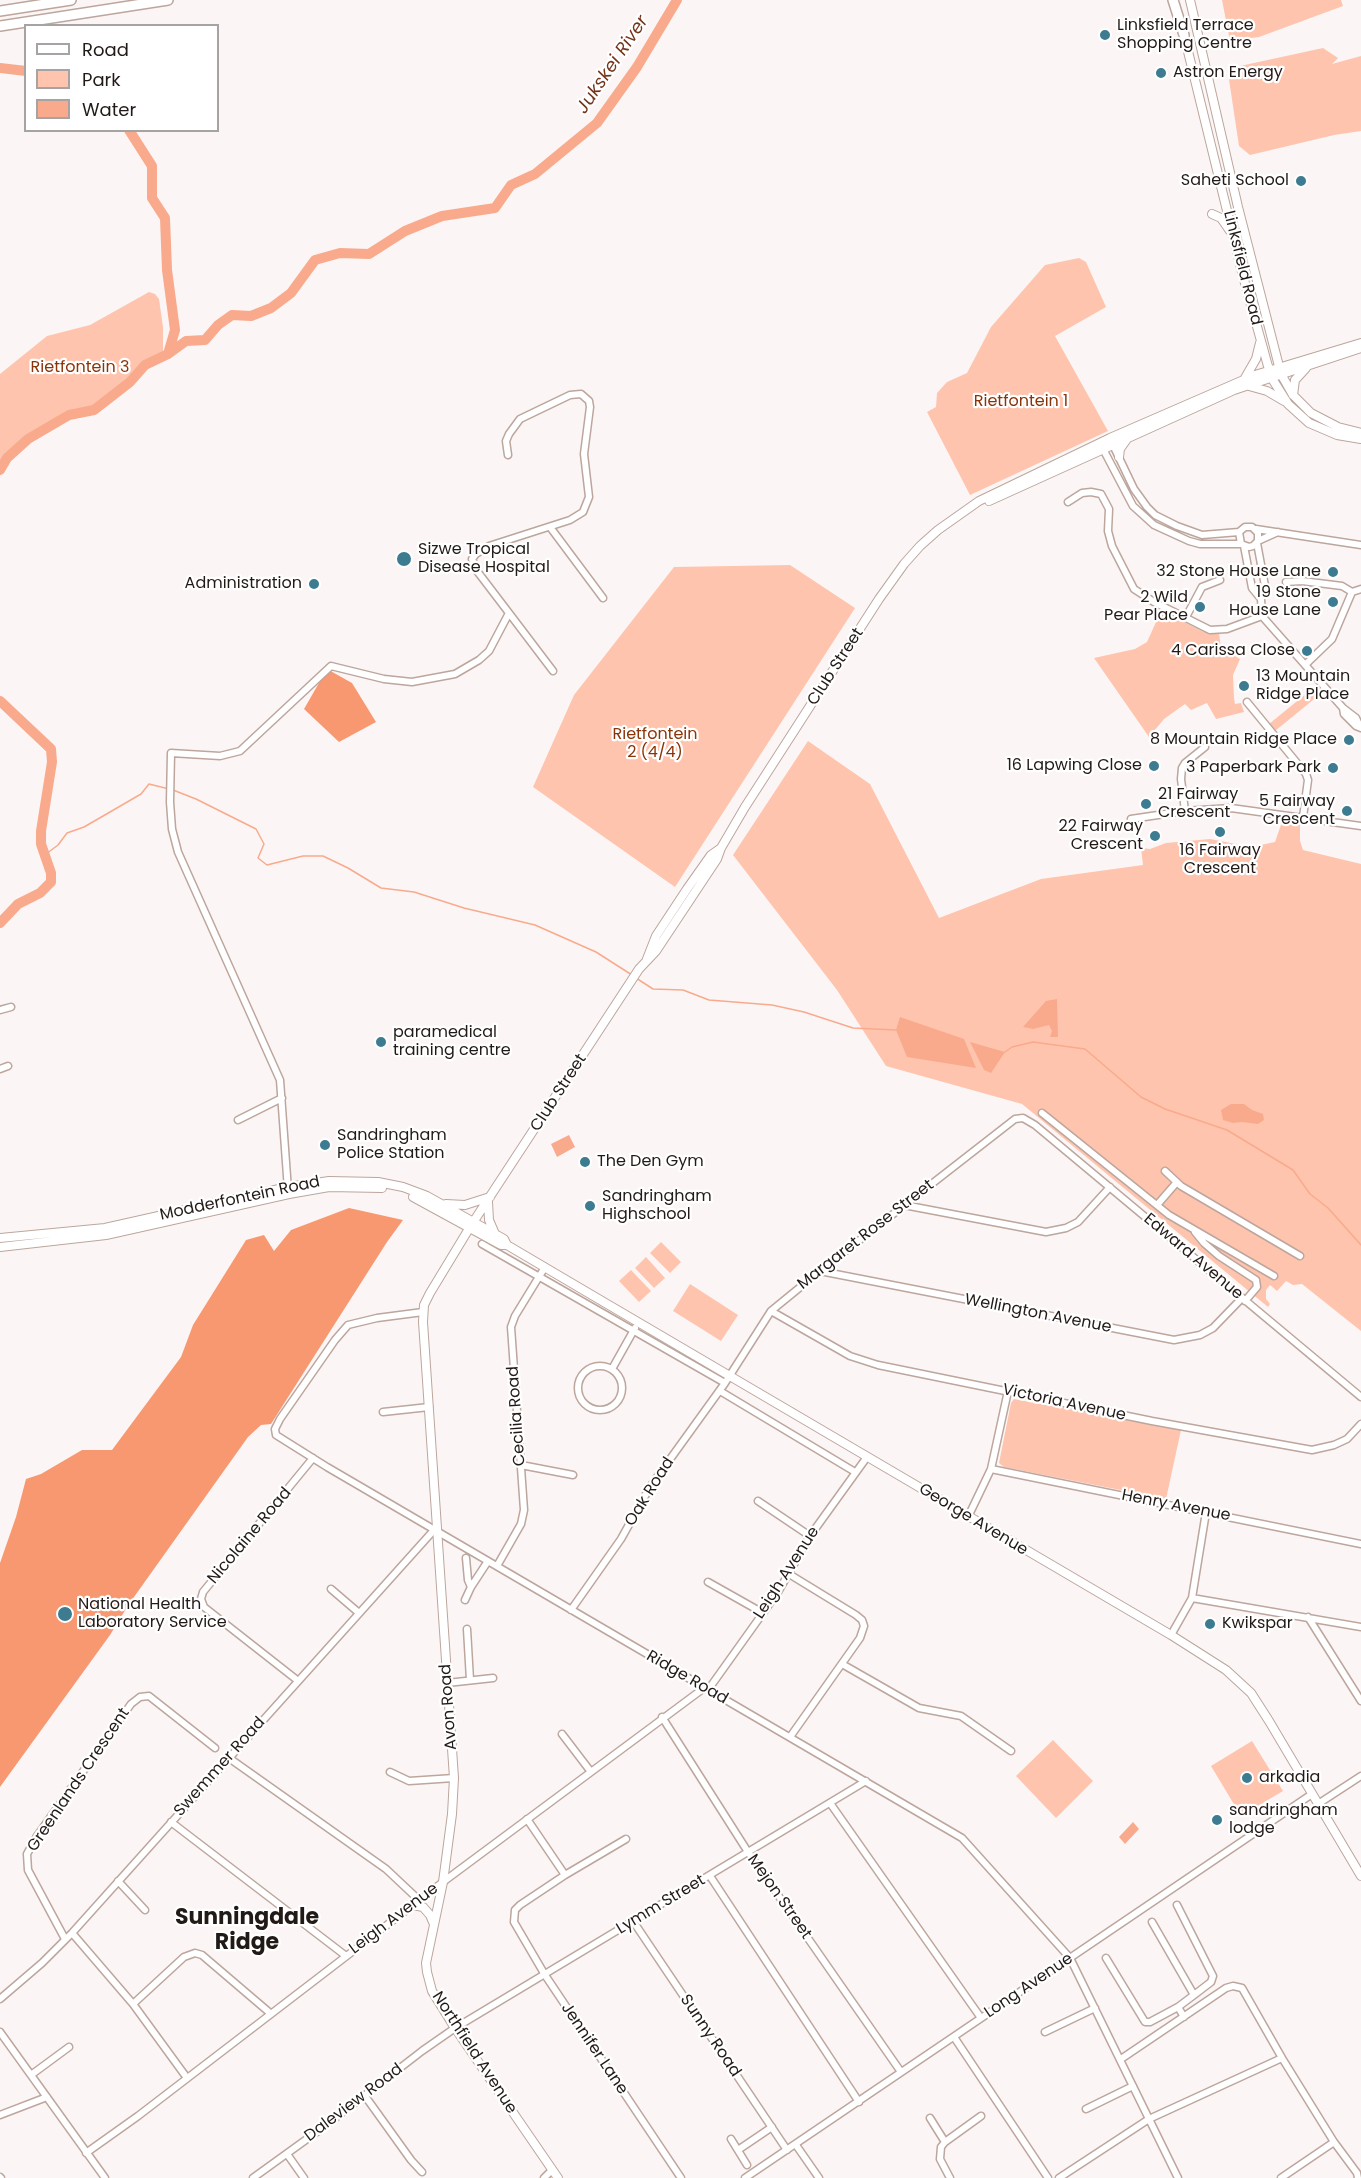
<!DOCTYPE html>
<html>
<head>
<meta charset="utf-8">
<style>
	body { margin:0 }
	#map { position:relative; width:1361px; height:2178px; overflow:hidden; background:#fbf6f5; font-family:Poppins,sans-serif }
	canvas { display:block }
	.legend { position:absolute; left:24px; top:24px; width:195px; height:108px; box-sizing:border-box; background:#fff; border:2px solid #a7a3a2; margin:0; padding:8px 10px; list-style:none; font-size:18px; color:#221a17 }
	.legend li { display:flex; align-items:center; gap:12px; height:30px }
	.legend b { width:30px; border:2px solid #a7a3a2 }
</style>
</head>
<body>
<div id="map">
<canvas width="1361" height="2178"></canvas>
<ul class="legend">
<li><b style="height:8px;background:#fff"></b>Road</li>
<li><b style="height:16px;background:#ffc4ad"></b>Park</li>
<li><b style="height:16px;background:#f9aa8c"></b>Water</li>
</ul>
</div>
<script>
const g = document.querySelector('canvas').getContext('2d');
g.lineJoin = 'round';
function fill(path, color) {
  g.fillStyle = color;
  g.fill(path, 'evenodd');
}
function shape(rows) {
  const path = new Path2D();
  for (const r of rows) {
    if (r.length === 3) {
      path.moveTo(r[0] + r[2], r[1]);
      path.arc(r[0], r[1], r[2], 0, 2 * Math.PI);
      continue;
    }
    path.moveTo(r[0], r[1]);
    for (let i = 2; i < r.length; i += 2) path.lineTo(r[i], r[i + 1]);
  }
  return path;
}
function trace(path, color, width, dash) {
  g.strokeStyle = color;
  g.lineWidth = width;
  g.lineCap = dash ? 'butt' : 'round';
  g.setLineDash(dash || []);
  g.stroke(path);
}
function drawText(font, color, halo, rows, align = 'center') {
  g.font = font + ' Poppins,sans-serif';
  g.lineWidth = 4.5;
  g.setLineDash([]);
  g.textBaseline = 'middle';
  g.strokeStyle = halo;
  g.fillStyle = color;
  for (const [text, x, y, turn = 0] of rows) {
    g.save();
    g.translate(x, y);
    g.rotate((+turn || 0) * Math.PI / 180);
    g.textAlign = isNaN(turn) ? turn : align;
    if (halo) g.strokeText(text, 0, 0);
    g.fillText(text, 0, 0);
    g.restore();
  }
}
fill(shape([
	[1222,0,1341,0,1343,6,1259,37,1230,41],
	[1323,48,1338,58,1332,64,1361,56,1361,131,1334,135,1250,155,1239,146,1228,73,1240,66],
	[1079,258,1086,262,1106,307,1055,336,1108,431,970,495,927,412,936,407,937,393,947,382,967,373,991,327,1045,265],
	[149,292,155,294,159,299,163,327,163,352,142,362,129,379,95,406,75,409,28,436,0,462,0,374,47,336,90,325],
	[790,565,855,608,675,887,533,787,574,695,674,567],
	[1161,611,1204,632,1219,633,1221,648,1240,659,1233,675,1234,698,1235,704,1241,703,1244,712,1216,719,1207,703,1191,710,1185,704,1164,719,1149,737,1094,658,1135,649,1147,642],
	[1318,684,1324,691,1275,731,1269,724],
	[808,741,870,784,939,918,1041,879,1143,865,1141,848,1150,849,1166,843,1210,839,1251,847,1275,842,1283,819,1300,818,1300,841,1303,850,1361,864,1361,1331,1302,1284,1293,1285,1286,1281,1277,1291,1270,1285,1266,1290,1266,1299,1270,1304,1268,1307,1022,1104,886,1066,837,990,733,855],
	[661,1242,681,1262,670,1273,650,1253],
	[646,1257,665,1278,654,1288,635,1268],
	[631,1270,651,1291,639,1302,619,1281],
	[690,1284,738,1315,721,1341,673,1311],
	[1014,1399,1181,1430,1166,1499,1004,1467,999,1463,1011,1403],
	[1053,1740,1093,1781,1056,1818,1016,1776],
	[1252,1741,1283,1791,1241,1816,1211,1766]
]), '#ffc4ad');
fill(shape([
	[327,669,352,683,376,722,339,742,304,709],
	[349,1208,403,1220,387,1242,271,1424,261,1425,248,1437,129,1604,110,1635,0,1787,0,1563,16,1517,26,1479,41,1474,82,1450,112,1450,181,1357,193,1325,246,1240,264,1235,274,1251,291,1230]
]), '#f89871');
fill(shape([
	[1057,999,1058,1037,1050,1037,1052,1031,1049,1025,1033,1029,1023,1027,1046,1001],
	[900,1017,964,1039,976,1068,907,1057,896,1030],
	[970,1042,1005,1052,991,1073,984,1070],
	[1231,1104,1244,1104,1252,1110,1263,1114,1264,1120,1258,1124,1242,1122,1233,1123,1223,1120,1221,1110],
	[569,1135,575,1147,557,1157,551,1144],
	[1133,1822,1139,1829,1125,1844,1119,1837]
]), '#f9aa8c');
trace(shape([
	[173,790,196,799,256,829,264,844,258,858,267,865,303,856,323,856,348,868,381,888,414,892,464,908,535,925,596,952,632,975],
	[46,854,58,845,67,833,84,827,110,812,141,794,149,784,169,789],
	[636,978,653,989,683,990,709,1000,772,1005,804,1012,853,1028,896,1030],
	[1005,1052,1012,1047,1033,1042,1085,1049,1141,1097,1165,1109,1227,1130,1293,1170,1310,1194,1328,1208,1361,1245]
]), '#f9aa8c', 1.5);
trace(shape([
	[0,68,26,71],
	[129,130,152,166,152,198,165,218,167,270,175,330,168,354],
	[0,470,7,458,28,439,69,415,94,410,130,382,145,365,168,354,186,341,205,340,218,325,232,315,251,316,271,308,291,293,315,260,340,253,369,254,405,231,442,216,495,208,511,185,535,174,597,123,637,67,677,0],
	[0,701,51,749,52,762,41,831,41,844,51,873,51,882,40,893,18,904,0,923]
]), '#f9aa8c', 10);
const minor = shape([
	[1112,443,1134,489,1147,507,1155,515,1177,526,1202,535,1239,532],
	[1102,447,1133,506,1154,525,1189,541,1200,544,1241,544],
	[1068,502,1082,493,1091,492,1101,494,1109,509,1108,531,1112,546,1134,589,1154,602,1210,630,1227,629,1262,616],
	[550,527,603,598],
	[1256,529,1361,545],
	[1258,541,1258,533,1252,527,1245,527,1239,532,1241,544,1249,547,1253,546,1258,541,1278,532],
	[1257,543,1265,586,1261,599,1262,616,1343,708,1356,718,1360,727],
	[1244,546,1252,588,1261,599],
	[1286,582,1302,581,1342,586,1352,592],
	[1352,592,1361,589],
	[509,613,553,671],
	[1186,617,1202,587,1220,580],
	[1306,664,1332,639,1352,592],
	[1247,702,1306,774,1308,780,1303,817],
	[1343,708,1344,714,1356,726,1361,728],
	[1185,811,1181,779,1182,768,1185,763,1205,747],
	[1131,819,1185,811,1231,808,1361,826],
	[0,1010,11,1007],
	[0,1069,8,1066],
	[1042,1113,1169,1215,1274,1276],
	[238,1120,282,1098],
	[1165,1171,1181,1186,1300,1256],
	[288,1190,280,1080,178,852,172,829,170,802,171,753,220,756,240,751,331,666,384,679,412,682,455,674,479,660,489,651,509,613,477,571,472,559,476,554,489,546,570,520,583,512,589,497,584,454,590,407,589,401,581,394,570,395,520,419,509,434,506,441,508,455],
	[904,1205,1046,1232,1066,1228,1078,1222,1110,1187],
	[1157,1205,1177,1182],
	[1195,1232,1204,1243,1219,1256,1256,1280,1257,1287,1245,1301],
	[482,1244,725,1383],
	[820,1271,1174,1340,1200,1335,1213,1328,1242,1298],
	[771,1311,850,1356,878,1365,1152,1421,1312,1450,1334,1445,1347,1439,1361,1424],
	[423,1312,377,1318,348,1325,335,1340,280,1419,275,1429,276,1435,327,1467,962,1838,1070,1958,1178,2178],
	[600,1388,22],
	[612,1369,635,1328],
	[720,1391,855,1472],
	[383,1412,429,1407],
	[521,1465,573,1475],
	[991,1469,1361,1544],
	[758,1501,810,1536],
	[968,1517,991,1469,1008,1391],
	[466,1558,468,1580,471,1587],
	[497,1566,521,1524,524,1510,511,1327,515,1316,545,1267],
	[789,1574,856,1615,862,1620,864,1626,860,1638,790,1737],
	[708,1582,763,1613],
	[331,1589,359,1613],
	[1192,1598,1361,1627],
	[465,1600,471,1587,488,1561],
	[571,1610,621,1539,650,1487,725,1383,771,1311,820,1271,1015,1119,1023,1118,1035,1125,1361,1397],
	[1308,1617,1361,1701],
	[467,1629,470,1680],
	[1171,1635,1192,1598,1206,1512],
	[842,1664,919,1708,961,1716,1011,1751],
	[297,1680,204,1607,201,1599,203,1592,313,1458],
	[447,1683,493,1678],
	[708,1690,778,1592,810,1536,867,1457],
	[662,1717,748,1852,901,2072],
	[562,1734,591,1772],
	[229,1758,386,1869,419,1900],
	[390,1772,409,1781,454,1778],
	[830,1803,981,2018],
	[1318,1804,1361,1776],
	[527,1819,565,1875],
	[171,1822,346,1956],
	[626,1839,565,1875,520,1905,515,1910,514,1922,545,1975,681,2178],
	[710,1876,859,2102],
	[118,1881,145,1910],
	[1177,1905,1213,1976,1211,1982,1194,1995],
	[633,1921,787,2150],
	[1152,1922,1194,1995,1178,2007],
	[72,1933,133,2004,187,2078],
	[65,1939,28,1870,27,1854,37,1836,131,1704,140,1697,149,1696,215,1748],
	[1106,1958,1145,2022,1150,2022,1178,2007,1184,2017],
	[0,1999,42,1963,72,1933,434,1530],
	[133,2004,184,1957,195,1953,202,1955,270,2013],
	[0,2032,105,2178],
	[1045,2032,1095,2008],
	[954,2037,1048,2178],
	[1121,2059,1226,1988,1233,1986,1242,1988,1282,2058,1334,2142,1357,2173,1358,2178],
	[31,2075,69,2047],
	[365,2096,411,2160,422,2172],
	[1086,2109,1133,2086],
	[0,2115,47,2097],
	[930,2118,945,2142],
	[731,2139,747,2165],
	[796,2145,819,2178],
	[738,2150,772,2127],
	[86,2153,138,2116,443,1882,704,1688],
	[287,2154,304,2178],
	[0,2177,1,2178],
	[253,2178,325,2126,422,2051,455,2028,866,1781],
	[544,2178,551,2171],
	[745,2178,1312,1794],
	[950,2178,940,2159,941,2147,945,2142,981,2116],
	[1059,2178,1149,2119,1282,2058],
	[1281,2178,1334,2142]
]);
const major = shape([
	[1190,0,1238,207,1281,374,1293,395,1311,413,1338,427,1361,433],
	[1183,31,1243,276,1271,377,1288,404,1309,423,1337,435,1361,439],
	[1212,214,1221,218,1230,231],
	[1245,378,1256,359,1260,343],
	[1249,386,1267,391,1284,401],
	[1293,395,1295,380,1306,368],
	[1119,457,1120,449,1127,439],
	[989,501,1234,390,1361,348],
	[647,959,656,936,687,889,711,855,721,848],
	[413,1197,501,1245,507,1245],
	[488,1202,489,1220,495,1234],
	[446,1204,465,1205,490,1197],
	[0,1238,105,1228,288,1187,329,1181,378,1182,403,1187,427,1196,504,1239,507,1245,585,1291,1171,1635,1226,1670,1251,1693,1269,1721,1361,1876],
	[0,1247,106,1235,289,1194,329,1187,382,1188],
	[413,1905,423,1907,430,1915,433,1922],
	[558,2178,455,2028,432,1991,427,1972,426,1963,443,1882,452,1814,454,1778,423,1322,424,1305,430,1293,470,1227,639,969,656,951,717,859,721,848,745,807,879,599,904,564,920,546,938,530,979,501,1110,438,1255,375,1361,343]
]);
const highway = shape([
	[1173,0,1184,35],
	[0,11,71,0],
	[0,26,168,0]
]);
trace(minor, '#bca69d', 9);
trace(major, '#bca69d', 10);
trace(highway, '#bca69d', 12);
trace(minor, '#fff', 6);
trace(major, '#fff', 8);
trace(highway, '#fff', 9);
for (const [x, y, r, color] of [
	[1105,35,6,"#3d7b90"],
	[1161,73,6,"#3d7b90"],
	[1301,181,6,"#3d7b90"],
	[404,559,8,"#3d7b90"],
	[1333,572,6,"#3d7b90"],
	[314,584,6,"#3d7b90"],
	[1333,602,6,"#3d7b90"],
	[1200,607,6,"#3d7b90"],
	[1307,651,6,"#3d7b90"],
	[1244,686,6,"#3d7b90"],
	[1349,740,6,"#3d7b90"],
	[1154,766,6,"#3d7b90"],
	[1333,768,6,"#3d7b90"],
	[1146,804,6,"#3d7b90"],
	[1347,811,6,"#3d7b90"],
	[1220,832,6,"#3d7b90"],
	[1155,836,6,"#3d7b90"],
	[381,1042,6,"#3d7b90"],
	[325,1145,6,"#3d7b90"],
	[585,1162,6,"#3d7b90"],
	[590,1206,6,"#3d7b90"],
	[65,1614,8,"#3d7b90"],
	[1210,1624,6,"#3d7b90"],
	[1247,1778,6,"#3d7b90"],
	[1217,1820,6,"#3d7b90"]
]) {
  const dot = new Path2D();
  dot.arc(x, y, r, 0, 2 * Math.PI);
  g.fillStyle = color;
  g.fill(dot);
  trace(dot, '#fff', 2);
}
drawText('16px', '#221a17', '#fff', [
	["Linksfield Terrace",1117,26],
	["Shopping Centre",1117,44],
	["Astron Energy",1173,73],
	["Saheti School",1289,181,"right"],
	["Sizwe Tropical",418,550],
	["Disease Hospital",418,568],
	["32 Stone House Lane",1321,572,"right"],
	["Administration",302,584,"right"],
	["19 Stone",1321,593,"right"],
	["House Lane",1321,611,"right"],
	["2 Wild",1188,598,"right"],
	["Pear Place",1188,616,"right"],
	["4 Carissa Close",1295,651,"right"],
	["13 Mountain",1256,677],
	["Ridge Place",1256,695],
	["8 Mountain Ridge Place",1337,740,"right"],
	["16 Lapwing Close",1142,766,"right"],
	["3 Paperbark Park",1321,768,"right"],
	["21 Fairway",1158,795],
	["Crescent",1158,813],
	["5 Fairway",1335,802,"right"],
	["Crescent",1335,820,"right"],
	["22 Fairway",1143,827,"right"],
	["Crescent",1143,845,"right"],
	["16 Fairway",1220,851,"center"],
	["Crescent",1220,869,"center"],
	["paramedical",393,1033],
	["training centre",393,1051],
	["Sandringham",337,1136],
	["Police Station",337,1154],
	["The Den Gym",597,1162],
	["Sandringham",602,1197],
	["Highschool",602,1215],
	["National Health",78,1605],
	["Laboratory Service",78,1623],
	["Kwikspar",1222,1624],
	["arkadia",1259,1778],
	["sandringham",1229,1811],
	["lodge",1229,1829]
], 'left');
drawText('16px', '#221a17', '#fff', [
	["Linksfield Road",1242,268,76],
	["Club Street",836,667,-57],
	["Club Street",559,1093,-57],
	["Modderfontein Road",240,1199,-12],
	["Margaret Rose Street",866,1235,-38],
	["Edward Avenue",1193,1257,40],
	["Wellington Avenue",1038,1314,11],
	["Victoria Avenue",1064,1403,12],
	["Cecilia Road",517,1416,-94],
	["Oak Road",650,1492,-58],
	["Henry Avenue",1176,1506,11],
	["George Avenue",973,1520,31],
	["Nicolaine Road",250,1536,-50],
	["Leigh Avenue",787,1573,-57],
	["Ridge Road",687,1678,30],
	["Avon Road",449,1707,-94],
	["Swemmer Road",220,1767,-48],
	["Greenlands Crescent",79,1780,-56],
	["Mejon Street",779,1897,55],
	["Lymm Street",661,1905,-31],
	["Leigh Avenue",394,1919,-37],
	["Long Avenue",1029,1986,-34],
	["Sunny Road",710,2036,56],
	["Jennifer Lane",594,2049,56],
	["Northfield Avenue",474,2053,57],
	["Daleview Road",354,2103,-37]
]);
drawText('16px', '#893409', '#fff', [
	["Rietfontein 3",80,368],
	["Rietfontein 1",1021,402],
	["Rietfontein",655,735],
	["2 (4/4)",655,753]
]);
drawText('italic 18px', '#73361c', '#fff', [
	["Jukskei River",613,65,-56]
]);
drawText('bold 22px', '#221a17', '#fff', [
	["Sunningdale",247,1918],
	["Ridge",247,1943]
]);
</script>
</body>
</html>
